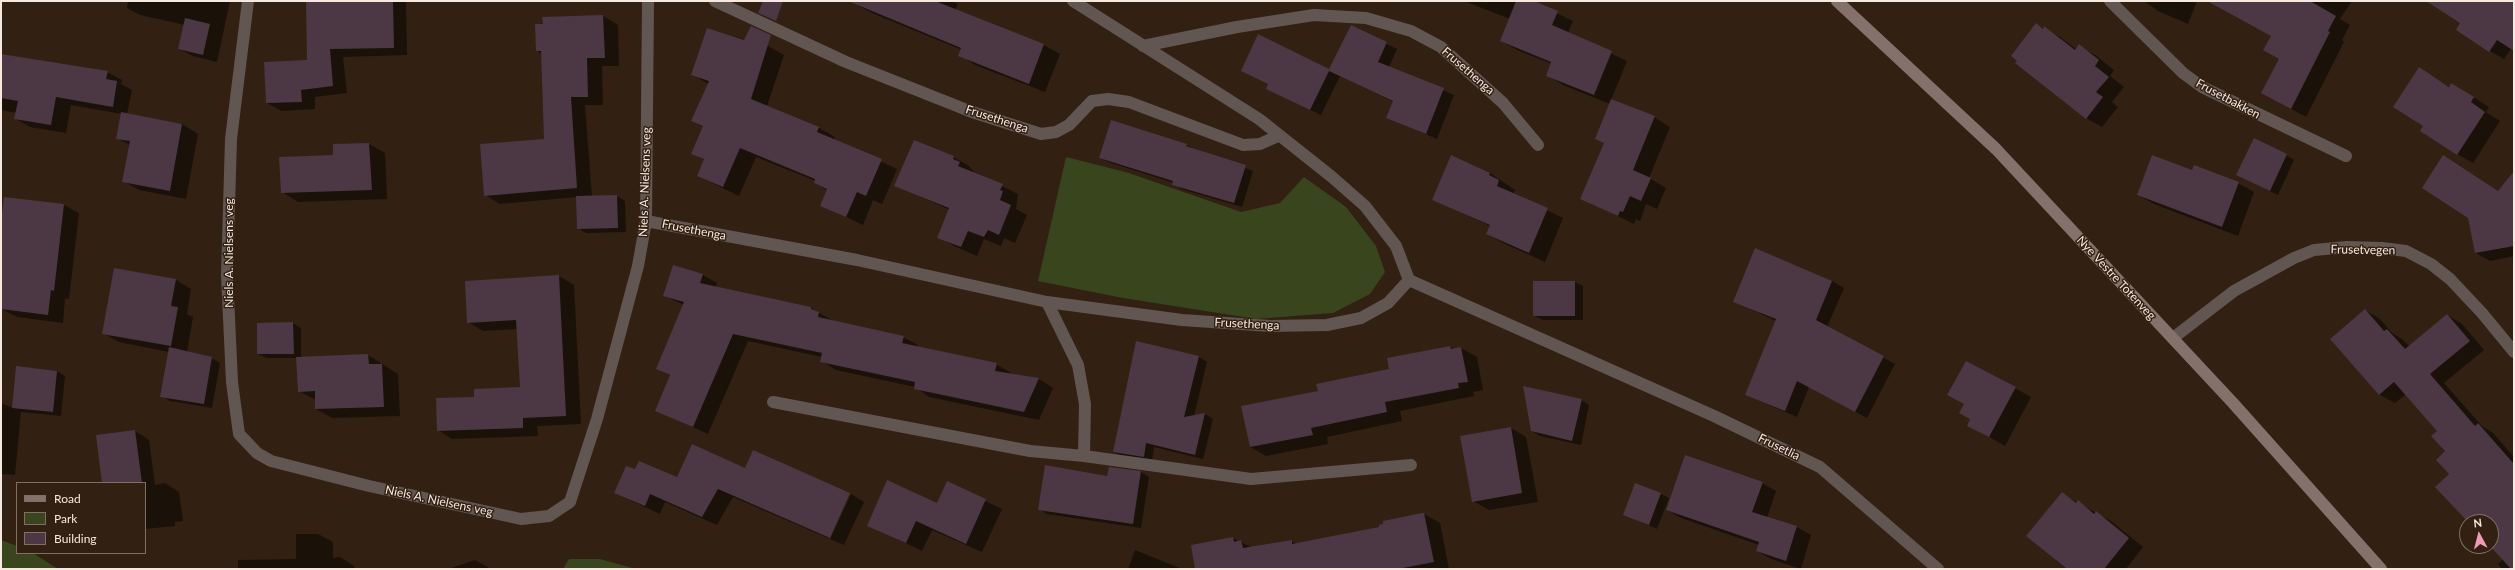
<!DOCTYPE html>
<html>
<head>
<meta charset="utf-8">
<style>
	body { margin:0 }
	#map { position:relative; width:2515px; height:570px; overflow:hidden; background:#322012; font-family:Lato,sans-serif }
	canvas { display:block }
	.frame { position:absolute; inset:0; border:2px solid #f6e9e0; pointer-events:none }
	.legend { position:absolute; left:16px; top:482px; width:130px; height:72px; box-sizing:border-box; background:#322012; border:1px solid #807064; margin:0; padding:5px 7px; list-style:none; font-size:12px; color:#f6e9e0 }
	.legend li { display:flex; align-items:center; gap:8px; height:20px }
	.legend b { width:20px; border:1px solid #807064 }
	.north { position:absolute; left:2459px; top:514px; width:40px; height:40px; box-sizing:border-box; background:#322012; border:1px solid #807064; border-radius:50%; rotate:353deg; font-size:11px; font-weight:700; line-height:16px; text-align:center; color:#f6e9e0 }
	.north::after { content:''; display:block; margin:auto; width:14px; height:18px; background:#f09ab5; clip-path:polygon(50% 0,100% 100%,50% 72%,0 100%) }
</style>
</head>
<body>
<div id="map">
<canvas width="2515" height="570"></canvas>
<div class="frame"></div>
<ul class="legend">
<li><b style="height:5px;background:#84716b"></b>Road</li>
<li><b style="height:11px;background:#39451c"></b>Park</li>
<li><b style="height:11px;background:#4c3744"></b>Building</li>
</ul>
<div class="north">N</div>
</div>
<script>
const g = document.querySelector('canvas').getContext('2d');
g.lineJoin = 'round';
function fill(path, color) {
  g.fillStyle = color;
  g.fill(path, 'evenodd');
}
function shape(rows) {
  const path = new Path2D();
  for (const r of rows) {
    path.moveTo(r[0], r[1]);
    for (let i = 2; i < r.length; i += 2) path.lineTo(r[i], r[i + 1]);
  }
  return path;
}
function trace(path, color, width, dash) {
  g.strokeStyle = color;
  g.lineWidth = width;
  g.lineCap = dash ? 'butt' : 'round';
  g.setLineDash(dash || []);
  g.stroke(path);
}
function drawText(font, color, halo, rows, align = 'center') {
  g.font = font + ' Lato,sans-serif';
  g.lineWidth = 3;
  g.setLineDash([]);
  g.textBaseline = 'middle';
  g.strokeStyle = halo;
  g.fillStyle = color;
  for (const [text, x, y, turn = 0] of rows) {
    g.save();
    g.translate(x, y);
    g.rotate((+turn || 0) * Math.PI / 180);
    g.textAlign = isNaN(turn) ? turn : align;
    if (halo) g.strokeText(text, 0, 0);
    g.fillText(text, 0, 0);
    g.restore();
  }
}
fill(shape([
	[1066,157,1129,173,1241,212,1280,203,1304,177,1346,207,1376,246,1385,272,1370,294,1333,313,1256,319,1123,298,1038,281],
	[1,540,17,546,17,553,33,553,58,569,1,569],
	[569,559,600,559,636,569,563,569]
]), '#39451c');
fill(shape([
	[128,1,230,1,217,62,193,56,179,49,185,25,140,15,127,8],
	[307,1,406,1,407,55,343,57,347,93,315,97,315,109,281,111,267,103,308,61],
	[858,1,952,1,958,4,955,10,1044,45,1060,54,1045,92,975,65,960,55,962,50,872,13,856,4],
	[1464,1,1531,1,1573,21,1568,33,1627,61,1611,100,1654,117,1670,127,1649,178,1666,188,1657,209,1646,204,1640,221,1636,219,1634,224,1581,198,1605,143,1610,104,1563,85,1547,75,1552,64,1517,50,1501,41,1510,19],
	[2144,1,2197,1,2188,24,2158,11],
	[2245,1,2352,1,2340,19,2350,25,2342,40,2344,42,2306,117,2277,101,2280,59,2272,36],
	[2428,1,2514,1,2514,50,2512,48,2504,59,2490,51,2462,23],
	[603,16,618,25,619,66,602,66,603,105,585,105,592,197,617,196,625,201,626,232,586,233,578,228,577,197,500,204,485,195,545,140,542,54,537,51,544,18],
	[2036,25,2060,37,2076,49,2079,46,2095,55,2114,70,2110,76,2124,87,2112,102,2118,107,2102,127,2086,118],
	[1351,26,1397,49,1389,67,1454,95,1437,139,1387,118,1394,102,1340,76,1321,115,1267,89,1330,70],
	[707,29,768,46,784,55,767,106,819,128,835,137,834,140,897,169,882,204,873,200,863,225,821,205,827,190,815,183,816,181,756,157,739,196,698,176,705,160,692,153,704,127,692,121,708,84,692,74],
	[1,55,107,72,122,80,121,84,132,90,127,114,182,124,198,134,186,199,139,190,123,181,130,145,117,138,122,114,71,105,66,133,30,127,16,119,17,113,1,110],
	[2435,78,2450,87,2467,93,2489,107,2486,112,2500,121,2473,163,2457,154],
	[369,144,385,153,387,199,298,202,282,192,334,156],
	[1186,145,1253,171,1242,207,1181,189,1174,183,1108,162,1100,158],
	[2286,155,2294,160,2278,195,2245,179],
	[953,157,969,166,975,173,1018,194,1016,209,1027,215,1015,243,1004,238,1001,246,984,239,977,256,954,246,939,237,950,210,896,185],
	[2192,171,2238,183,2254,192,2238,236,2154,204,2138,195],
	[1490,173,1515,190,1513,194,1563,218,1545,262,1503,243,1487,234,1490,226,1433,199],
	[2514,173,2514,256,2490,261,2476,253,2499,192],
	[5,198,64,205,79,213,69,299,65,298,63,323,17,317,2,309,1,230],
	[703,275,717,283,716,287,811,308,833,321,903,337,918,345,917,348,996,364,1011,373,1010,375,1039,379,1053,388,1039,420,929,397,915,387,836,370,821,361,822,357,748,341,708,434,656,410,670,376,658,369,684,305,665,296],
	[559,276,574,285,581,424,537,426,538,436,452,439,438,430,522,388,518,329,483,331,468,322,466,282],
	[176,280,191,289,187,314,193,317,187,352,211,358,220,363,212,408,170,401,162,396,169,352,119,342,103,333],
	[1832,281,1844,288,1827,327,1895,364,1867,418,1809,387,1797,417,1746,395,1776,321,1734,301],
	[1575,282,1583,286,1583,320,1543,320,1534,316],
	[2365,310,2380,319,2392,333,2402,339,2410,347,2447,315,2462,324,2484,350,2444,383,2482,426,2493,433,2514,457,2514,569,2502,569,2498,564,2503,559,2491,522,2469,522,2450,475,2446,451,2438,431,2406,394,2395,403,2380,395,2331,339],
	[292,323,301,328,301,358,368,355,398,374,400,416,332,418,316,409,316,400,299,391,297,358,267,358,258,354],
	[1450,347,1454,349,1461,348,1477,357,1483,390,1473,392,1474,396,1400,411,1402,421,1327,437,1328,444,1266,456,1250,447,1319,392,1390,370,1388,359],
	[1199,357,1207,362,1194,416,1205,414,1213,419,1203,459,1154,447,1152,461,1122,457,1114,452],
	[17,367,57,371,65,376,61,416,21,412,15,475,1,474,1,403,13,408],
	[2015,388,2031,397,2005,446,1984,434],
	[1581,400,1589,405,1581,445,1540,436,1532,431],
	[1511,428,1526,437,1538,502,1489,510,1473,501],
	[135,431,149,440,155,485,165,483,179,492,183,521,175,522,175,526,145,529,145,483,100,483,103,483],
	[1110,468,1141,472,1149,477,1141,528,1047,514,1039,509,1108,477],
	[636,471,677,479,849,493,828,538,733,497,717,525,665,502,660,514,615,493],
	[947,483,1002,509,982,552,932,530,922,551,868,525,938,504],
	[1762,483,1776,491,1767,518,1797,527,1811,535,1801,569,1771,559,1757,551,1759,545,1681,518,1667,510],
	[851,494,864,502,844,545,830,539],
	[1661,494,1669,498,1657,529,1624,514],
	[2062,494,2111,521,2143,547,2126,569,2066,569,2028,536],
	[1424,514,1440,523,1449,569,1196,569,1233,538,1253,548,1291,541,1297,544,1380,528],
	[296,534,318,534,333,542,333,558,340,557,354,566,355,569,238,569,238,560,296,559],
	[1135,550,1182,569,1128,569],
	[475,560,491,569,448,569]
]), '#0007');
fill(shape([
	[306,1,393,1,394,48,330,49,333,86,301,90,302,102,266,103,264,62,307,60],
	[763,1,783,1,776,21,758,13],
	[848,1,935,1,1044,44,1029,84,958,56,961,48],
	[1516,1,1534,1,1558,11,1552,25,1612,51,1594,95,1546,76,1551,62,1500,41],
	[2207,1,2310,1,2336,16,2328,31,2330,32,2291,109,2261,93,2279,59,2263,50,2271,36],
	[2426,1,2514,1,2514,51,2497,40,2489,52,2456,30,2460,23],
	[603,15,605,58,587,58,588,97,571,97,577,188,484,196,480,144,544,139,541,51,536,51,535,24,543,24,542,17],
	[185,18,210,24,203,55,178,49],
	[2036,23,2043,29,2044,26,2075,50,2079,44,2099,60,2095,66,2109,77,2096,92,2103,97,2086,119,2015,63,2017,61,2011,56],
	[1351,25,1387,42,1378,62,1444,88,1426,134,1386,118,1393,101,1329,71,1310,110,1266,89,1268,84,1241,71,1258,34,1329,69],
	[751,26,771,35,751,99,819,127,817,132,882,159,866,196,857,192,846,217,820,206,827,189,814,183,815,179,740,148,723,187,697,176,704,159,691,154,703,126,691,121,709,81,691,75,707,28,744,40],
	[1,54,108,71,106,79,117,81,113,107,56,97,51,125,14,119,18,101,1,98],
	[2419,67,2449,87,2451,83,2474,97,2471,102,2485,112,2457,155,2420,131,2423,126,2393,107],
	[1611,99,1655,116,1633,170,1651,178,1641,201,1630,196,1623,212,1620,211,1618,216,1580,199,1604,143,1595,139],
	[121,112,182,124,170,191,122,182,130,141,116,139],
	[1111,120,1187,144,1186,146,1246,165,1234,203,1172,185,1173,181,1099,158],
	[2254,138,2287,154,2270,191,2236,175],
	[914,140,954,156,953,159,960,162,958,166,1003,184,1000,190,1003,191,1000,200,1011,205,999,235,988,230,984,237,968,231,961,247,937,238,949,208,894,186],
	[369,143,372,190,281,193,279,157,333,155,333,144],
	[1451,155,1490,173,1489,175,1499,180,1497,186,1548,208,1529,253,1486,234,1490,225,1432,200],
	[2152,155,2192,170,2194,165,2239,182,2222,227,2137,195],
	[2443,155,2498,191,2514,171,2514,246,2475,253,2468,218,2422,188],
	[617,195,618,228,577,229,576,196],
	[4,197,64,204,54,291,51,290,48,315,1,309,1,221],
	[1755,248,1832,281,1816,320,1884,356,1855,412,1797,381,1785,411,1745,395,1776,319,1733,302],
	[673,265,703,274,700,283,811,307,811,309,819,312,818,317,904,336,902,343,997,363,995,371,1039,378,1024,412,914,389,915,382,820,362,822,353,733,334,693,427,655,411,670,375,656,369,684,302,663,296],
	[114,268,176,279,171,306,178,307,171,346,102,334],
	[559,275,566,416,523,418,523,428,437,431,436,398,474,397,474,389,520,387,516,320,467,323,465,281],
	[1533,281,1575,281,1575,316,1533,316],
	[2365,309,2384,331,2387,329,2405,349,2447,314,2470,341,2430,374,2475,426,2478,423,2514,464,2514,569,2511,569,2490,546,2491,522,2468,522,2435,487,2449,474,2436,460,2445,451,2431,436,2437,431,2394,382,2379,395,2330,339],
	[293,322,294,354,257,354,257,323],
	[1136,341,1199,356,1184,417,1205,413,1195,455,1146,443,1144,457,1113,452],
	[1450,346,1451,349,1461,347,1468,382,1458,383,1459,388,1385,402,1387,412,1311,428,1313,435,1250,447,1241,406,1318,391,1316,384,1389,369,1387,358],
	[169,347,212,357,204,404,160,397],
	[368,354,369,364,382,364,384,407,315,409,315,391,298,392,296,357],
	[1966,361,2016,387,1989,437,1967,426,1970,419,1959,413,1964,404,1947,395],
	[16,366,57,371,53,412,12,408],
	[1523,386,1582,399,1572,441,1531,431],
	[1511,427,1522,493,1472,502,1460,436],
	[135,430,142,483,102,483,96,435],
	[692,444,745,468,753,450,850,493,830,538,718,489,702,517,650,494,645,506,614,493,626,466,635,469,639,461,677,477],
	[1685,455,1763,482,1752,512,1797,526,1786,561,1756,551,1759,542,1666,510],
	[1045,465,1107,476,1109,467,1141,471,1133,524,1038,510],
	[887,480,937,503,947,481,986,499,966,544,916,521,906,543,867,526],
	[1635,483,1661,493,1649,525,1623,515],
	[2062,492,2076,503,2078,500,2094,514,2096,511,2129,538,2104,569,2067,569,2026,536],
	[1422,513,1424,513,1434,562,1398,569,1195,569,1191,545,1233,537,1234,542,1241,540,1243,548,1292,540,1292,544,1379,527,1379,525,1383,524,1383,521]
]), '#4c3744');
trace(shape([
	[248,1,231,139,227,275,232,382,239,434,257,453,271,461,369,486,521,519,549,516,570,502,597,419,638,266,646,221,648,1],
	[715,1,846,62,972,112,1041,134,1056,132,1069,125,1092,101,1108,99,1129,102,1243,145,1260,144,1278,136],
	[1073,1,1259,119,1332,177,1365,206,1396,246,1409,280,1714,416,1820,467,1938,569],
	[2110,1,2183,73,2202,87,2346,156],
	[1143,46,1237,27,1314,15,1366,18,1411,31,1441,47,1503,103,1538,145],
	[646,221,857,260,1047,302,1182,320,1270,326,1327,325,1361,318,1388,303,1409,280],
	[2173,338,2234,291,2294,258,2314,250,2347,247,2382,248,2406,251,2431,264,2450,279,2482,313,2514,352],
	[773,402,1030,451,1084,456,1085,404,1078,365,1047,302],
	[1084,456,1251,479,1411,465]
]), '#625652', 12);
trace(shape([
	[1837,1,1996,149,2233,403,2381,569]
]), '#84716b', 12);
drawText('12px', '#f6e9e0', '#322012', [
	["Frusethenga",1468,71,41],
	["Frusetbakken",2228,99,28],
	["Frusethenga",997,119,18],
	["Niels A. Nielsens veg",645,182,-88],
	["Frusethenga",694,230,11],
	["Frusetvegen",2363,250,1],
	["Niels A. Nielsens veg",229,253,-90],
	["Nye Vestre Totenveg",2116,278,47],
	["Frusethenga",1247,324,3],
	["Frusetlia",1779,447,26],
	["Niels A. Nielsens veg",439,501,12]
]);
</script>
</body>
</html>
